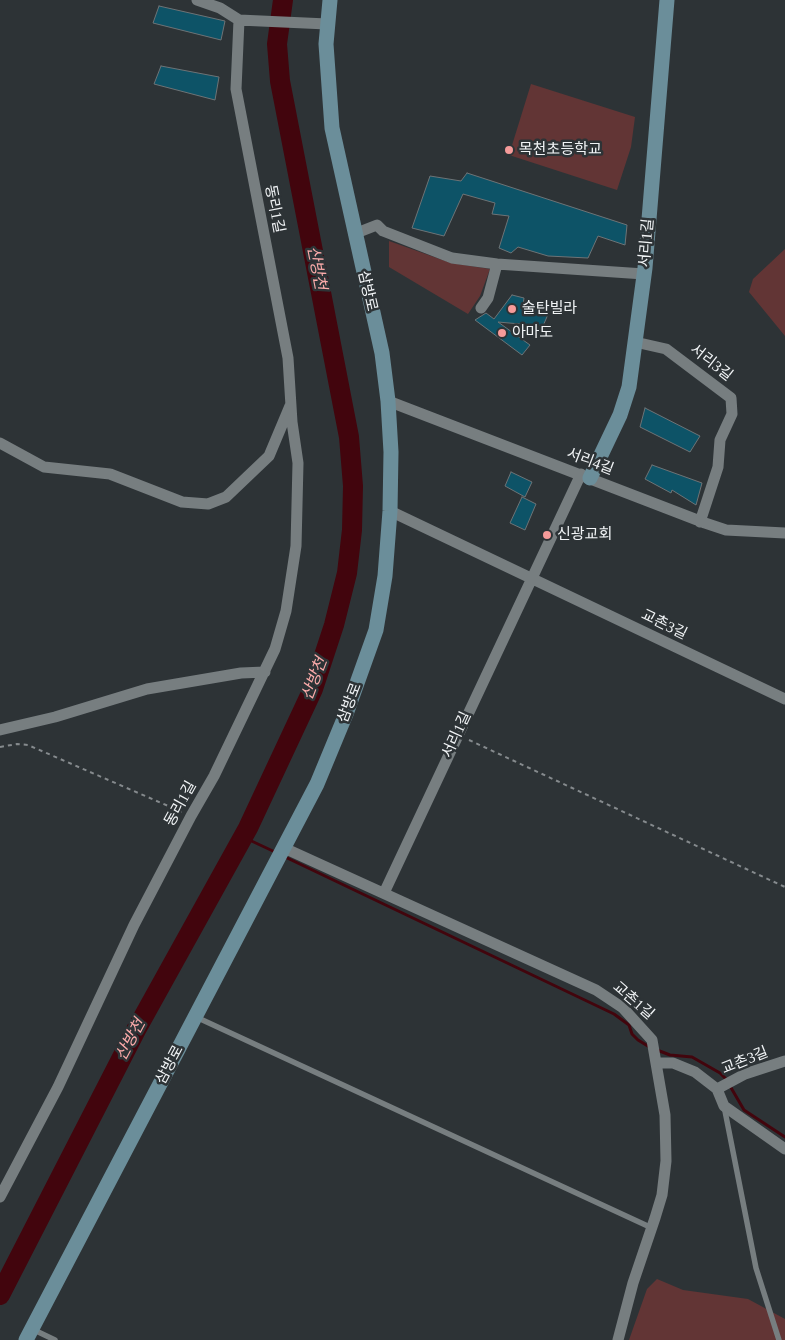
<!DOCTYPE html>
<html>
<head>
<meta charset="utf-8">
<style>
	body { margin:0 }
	canvas { display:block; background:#2d3336 }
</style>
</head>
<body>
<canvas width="785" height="1340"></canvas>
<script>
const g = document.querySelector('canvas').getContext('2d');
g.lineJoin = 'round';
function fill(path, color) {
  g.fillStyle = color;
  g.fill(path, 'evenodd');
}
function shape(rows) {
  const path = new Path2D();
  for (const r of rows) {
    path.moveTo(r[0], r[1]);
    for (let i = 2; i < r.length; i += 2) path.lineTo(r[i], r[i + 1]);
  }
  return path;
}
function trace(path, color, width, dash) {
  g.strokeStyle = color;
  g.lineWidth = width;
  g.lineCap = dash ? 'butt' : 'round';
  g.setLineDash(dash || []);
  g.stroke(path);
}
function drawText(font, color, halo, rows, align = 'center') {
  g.font = font + ' "Times New Roman","Noto Sans KR",serif';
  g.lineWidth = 5;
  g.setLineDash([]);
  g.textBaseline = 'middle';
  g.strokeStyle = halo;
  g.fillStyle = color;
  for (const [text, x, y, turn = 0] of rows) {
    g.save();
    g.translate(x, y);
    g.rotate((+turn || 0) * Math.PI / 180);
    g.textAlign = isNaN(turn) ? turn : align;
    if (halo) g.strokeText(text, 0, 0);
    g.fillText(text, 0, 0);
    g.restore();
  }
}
fill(shape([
	[531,84,635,117,631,147,617,190,509,155],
	[389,241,451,263,490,269,480,296,468,314,389,267],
	[785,249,785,336,749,292,753,279],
	[657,1279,683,1290,748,1299,785,1319,785,1340,629,1340,647,1289]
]), '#623535');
trace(shape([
	[243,837,275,852],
	[283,856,614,1014,629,1025,632,1034,638,1040,651,1048],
	[657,1050,670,1055,692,1057,720,1073,727,1080],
	[730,1086,744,1110,785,1137]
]), '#42050d', 3);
trace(shape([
	[0,1295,136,1030,248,828,313,689,334,625,347,573,352,530,353,486,349,437,280,81,277,44,283,0]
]), '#42050d', 20);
const building = shape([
	[159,6,225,21,221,40,153,23,159,6],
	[161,66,219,77,215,100,154,84,161,66],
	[467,173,627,225,625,245,598,236,588,258,548,256,518,247,511,253,499,248,509,216,492,214,495,203,463,194,444,236,412,228,430,176,461,181,467,173],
	[512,295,524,298,523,305,549,312,543,326,498,322,530,345,522,355,475,320,486,313,494,319,512,295],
	[645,408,700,436,690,452,640,427,645,408],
	[652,465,702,483,696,505,672,490,671,493,645,479,652,465],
	[511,472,532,482,525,497,505,486,511,472],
	[522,497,536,504,525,530,510,523,522,497]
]);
fill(building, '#0d5367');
trace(building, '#6d7376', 1);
trace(shape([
	[469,740,785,887],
	[0,747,17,744,28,745,182,812]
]), '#858a8d', 2, [4, 4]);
trace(shape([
	[196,1017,652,1228],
	[724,1106,756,1268,779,1340],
	[32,1329,55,1340]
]), '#777e80', 5.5);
trace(shape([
	[197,0,220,8,239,20,327,24],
	[354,234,377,225,383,231,452,258,497,264,644,274],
	[481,308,488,298,497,264],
	[635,342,666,349,731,398,732,414,720,440,718,467,700,522],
	[388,401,705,523,726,530,785,533],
	[0,443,44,467,110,474,182,502,208,504,226,497,269,456,290,406],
	[390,511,785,699],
	[0,730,55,717,147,689,241,673,265,672],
	[284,848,596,990,623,1008,652,1040,665,1115,666,1161,662,1195,655,1218,633,1283,618,1340],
	[384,893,581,474],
	[657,1063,673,1063,695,1072,717,1089,724,1106,785,1149],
	[717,1089,745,1074,785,1061],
	[0,1197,58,1087,134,925,191,816,214,776,275,649,286,611,296,546,298,463,292,422,288,358,236,89,239,20]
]), '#777e80', 11);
trace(shape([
	[590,478,620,415,629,387,645,268,667,0],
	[26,1340,317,784,346,714,376,630,385,576,390,511,391,452,388,401,382,353,332,128,326,44,330,0]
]), '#6b8e9a', 15);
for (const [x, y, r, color] of [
	[509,150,5,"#f59b9a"],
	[512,309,5,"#f59b9a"],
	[502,333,5,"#f59b9a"],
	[547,535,5,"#f59b9a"]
]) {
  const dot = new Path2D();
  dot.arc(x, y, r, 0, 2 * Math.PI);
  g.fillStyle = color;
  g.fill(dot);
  trace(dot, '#2d3336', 2);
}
drawText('15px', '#f1f4f6', '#2d3336', [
	["목천초등학교",519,150],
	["술탄빌라",522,309],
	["아마도",512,333],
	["신광교회",557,535]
], 'left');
drawText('15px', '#f1f4f6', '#2d3336', [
	["동리1길",274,209,79],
	["서리1길",647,243,-85],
	["삼방로",367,291,77],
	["서리3길",711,363,38],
	["서리4길",590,462,21],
	["교촌3길",664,625,26],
	["삼방로",350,703,-69],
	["서리1길",457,735,-65],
	["동리1길",181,804,-61],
	["교촌1길",633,1001,41],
	["교촌3길",745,1061,-22],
	["삼방로",170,1065,-62]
]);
drawText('italic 16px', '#fdacab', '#2d3336', [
	["산방천",316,268,79],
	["산방천",315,679,-69],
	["산방천",131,1040,-62]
]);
</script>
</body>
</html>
